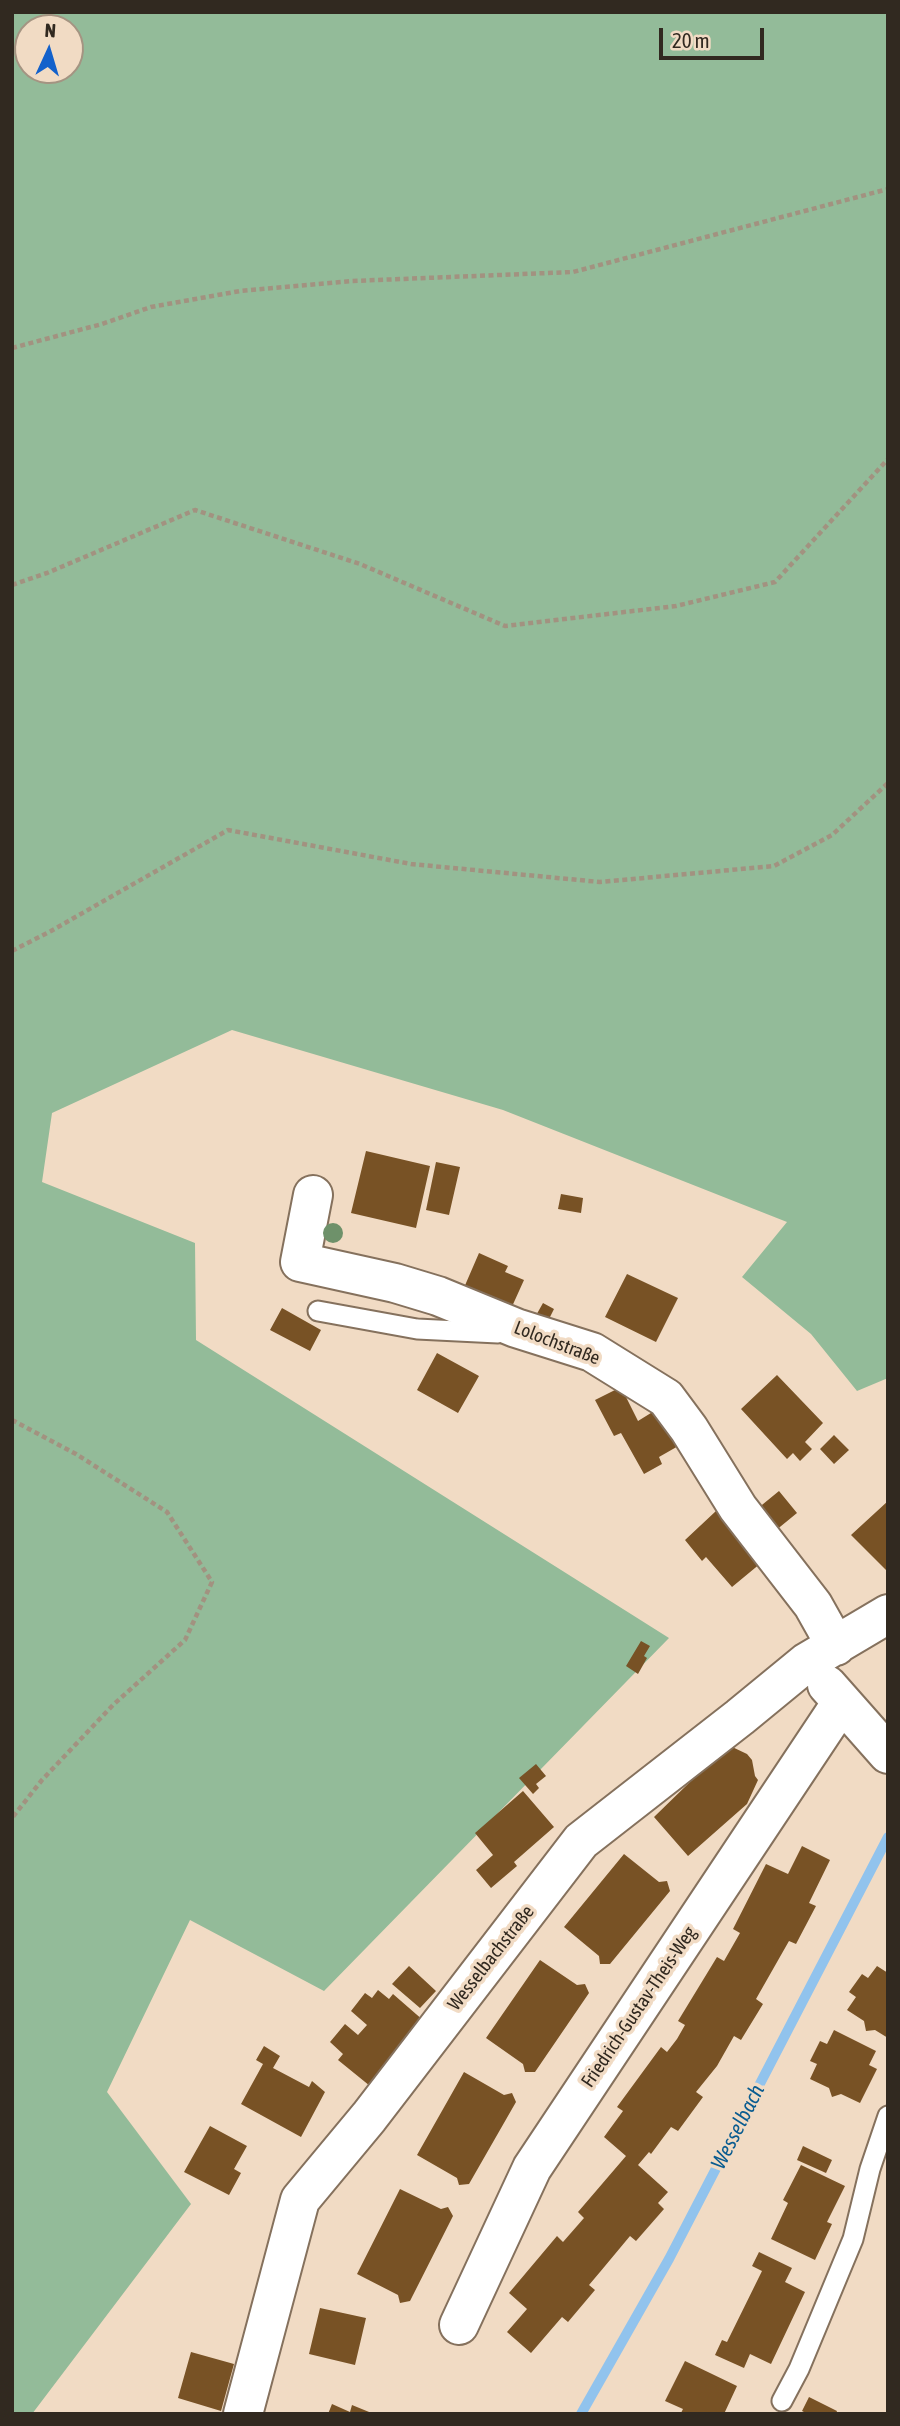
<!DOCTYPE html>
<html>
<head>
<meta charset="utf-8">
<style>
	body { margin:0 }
	#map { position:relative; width:900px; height:2426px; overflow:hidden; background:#f1dbc4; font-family:"Asap Condensed",sans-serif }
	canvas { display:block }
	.frame { position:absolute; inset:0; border:14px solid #312920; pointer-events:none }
	.north { position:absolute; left:14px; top:14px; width:70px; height:70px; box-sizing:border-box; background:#f1dbc4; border:2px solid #a49482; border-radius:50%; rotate:4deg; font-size:19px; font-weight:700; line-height:28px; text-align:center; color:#312920 }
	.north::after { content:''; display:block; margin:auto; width:24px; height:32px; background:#1361cb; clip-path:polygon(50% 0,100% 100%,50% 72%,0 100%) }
	.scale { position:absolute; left:659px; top:28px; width:105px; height:32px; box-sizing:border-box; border:4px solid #312920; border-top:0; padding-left:9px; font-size:21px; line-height:24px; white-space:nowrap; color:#312920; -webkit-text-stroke:5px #f1dbc4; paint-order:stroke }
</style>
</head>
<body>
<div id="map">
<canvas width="900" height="2426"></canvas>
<div class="frame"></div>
<div class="north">N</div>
<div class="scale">20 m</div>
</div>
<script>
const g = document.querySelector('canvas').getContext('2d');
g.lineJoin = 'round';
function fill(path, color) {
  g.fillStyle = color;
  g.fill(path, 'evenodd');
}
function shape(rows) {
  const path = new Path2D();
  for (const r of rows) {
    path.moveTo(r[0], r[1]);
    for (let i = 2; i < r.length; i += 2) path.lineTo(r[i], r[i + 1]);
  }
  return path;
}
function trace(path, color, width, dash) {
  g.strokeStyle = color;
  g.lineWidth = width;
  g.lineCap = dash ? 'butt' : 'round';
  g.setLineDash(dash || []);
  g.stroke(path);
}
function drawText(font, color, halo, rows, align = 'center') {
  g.font = font + ' "Asap Condensed",sans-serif';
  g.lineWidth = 7;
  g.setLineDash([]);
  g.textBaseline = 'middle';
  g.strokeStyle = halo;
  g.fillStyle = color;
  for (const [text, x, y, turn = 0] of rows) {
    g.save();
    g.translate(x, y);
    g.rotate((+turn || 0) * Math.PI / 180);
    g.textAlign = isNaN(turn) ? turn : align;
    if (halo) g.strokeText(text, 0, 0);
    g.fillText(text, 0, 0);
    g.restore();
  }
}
fill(shape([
	[12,12,888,12,888,1378,857,1391,811,1334,742,1277,787,1222,503,1110,232,1030,52,1113,42,1182,195,1243,196,1340,669,1638,324,1991,190,1920,107,2092,191,2204,32,2414,12,2414],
	[28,28,70,28,70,70,28,70]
]), '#93bb99');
trace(shape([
	[581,2414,669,2259,888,1837]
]), '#91c3ed', 10);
fill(shape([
	[366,1151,430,1166,416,1228,351,1213],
	[436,1162,460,1167,449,1215,426,1210],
	[561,1194,583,1198,581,1213,558,1209],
	[479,1253,508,1266,505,1272,524,1280,510,1311,463,1290],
	[627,1274,678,1298,656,1342,605,1317],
	[543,1303,554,1309,546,1325,534,1319],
	[282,1308,321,1330,310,1351,270,1330],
	[437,1353,479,1376,458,1413,417,1390],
	[777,1375,823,1423,805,1442,812,1449,800,1461,793,1453,787,1459,741,1409],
	[621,1387,638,1421,659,1408,680,1445,659,1457,662,1464,644,1474,621,1433,614,1436,595,1400],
	[834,1435,849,1450,834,1464,820,1449],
	[779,1491,797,1513,775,1531,757,1509],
	[888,1501,888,1572,851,1535],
	[716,1511,761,1563,732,1587,706,1557,702,1561,685,1540],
	[641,1641,650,1646,644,1656,647,1658,638,1674,626,1666],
	[728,1745,747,1754,752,1760,755,1776,758,1780,747,1804,688,1856,654,1817],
	[536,1764,546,1776,536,1784,539,1788,533,1794,519,1778],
	[523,1791,554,1827,514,1862,517,1866,491,1888,476,1870,493,1855,475,1833],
	[802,1846,830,1860,809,1903,816,1906,796,1944,789,1941,756,1999,763,2004,741,2040,734,2036,717,2066,696,2092,703,2097,678,2131,671,2127,651,2154,649,2152,638,2165,668,2192,658,2203,664,2209,636,2241,630,2236,600,2272,589,2285,595,2290,568,2322,562,2317,531,2353,507,2332,527,2309,509,2293,557,2236,563,2242,584,2218,578,2212,626,2156,604,2137,623,2111,617,2107,661,2047,667,2052,677,2039,685,2025,678,2021,717,1957,724,1961,740,1933,733,1929,766,1864,788,1874],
	[624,1854,659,1882,667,1881,670,1891,610,1964,600,1964,599,1956,564,1927],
	[540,1960,577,1985,585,1984,589,1993,535,2072,525,2072,523,2064,486,2038],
	[409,1966,436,1991,420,2008,392,1984],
	[877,1966,888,1973,888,2038,875,2030,866,2031,864,2021,847,2010,856,1997,849,1992,862,1974,868,1978],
	[378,1990,389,1999,393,1994,424,2021,370,2086,338,2060,343,2054,330,2042,345,2024,358,2035,367,2025,351,2011,365,1993,372,1998],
	[834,2030,876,2051,869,2065,877,2069,860,2103,841,2094,832,2097,829,2088,810,2079,817,2064,810,2061,820,2041,827,2044],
	[264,2046,280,2056,273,2068,309,2087,312,2081,325,2092,301,2137,241,2104,263,2064,256,2060],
	[464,2072,504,2095,512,2093,516,2102,469,2184,459,2185,457,2178,417,2155],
	[210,2126,247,2146,234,2169,241,2173,229,2195,184,2172],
	[803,2146,832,2160,826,2173,797,2160],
	[801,2165,845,2186,827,2222,832,2224,815,2260,771,2239,788,2203,783,2200],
	[400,2189,441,2209,448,2207,453,2216,410,2301,400,2303,398,2295,357,2274],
	[759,2252,792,2268,785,2282,805,2292,771,2364,750,2354,744,2368,715,2355,722,2340,727,2342,762,2271,752,2266],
	[320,2308,366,2318,355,2365,309,2354],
	[191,2352,234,2364,221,2411,178,2398],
	[685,2361,737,2386,724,2414,683,2414,681,2413,683,2409,665,2401],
	[809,2397,837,2411,836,2414,808,2414,802,2411],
	[332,2404,350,2412,352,2405,374,2414,328,2414]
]), '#785225');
const service = shape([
	[318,1311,417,1329,498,1333],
	[782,2401,799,2369,853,2239,870,2169,888,2116]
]);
const minor = shape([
	[313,1195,300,1262,395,1283,438,1296,516,1328,592,1352,666,1398,689,1429,738,1508,813,1605,836,1646],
	[827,1685,888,1754],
	[459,2325,532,2168,842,1702],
	[243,2414,300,2200,369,2117,581,1841,740,1717,807,1662,888,1614]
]);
trace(service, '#85715d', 23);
trace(minor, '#85715d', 42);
trace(shape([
	[12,348,102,324,151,307,240,291,352,281,573,272,888,189],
	[12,585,47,573,195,510,360,564,505,626,676,606,775,582,888,459],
	[12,951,51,931,228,830,411,864,600,882,774,866,832,835,888,783],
	[12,1420,76,1454,167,1512,212,1582,185,1640,113,1705,42,1780,12,1818]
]), '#a29280', 4.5, [5, 3.5]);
trace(service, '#fff', 19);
trace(minor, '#fff', 38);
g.fillStyle = '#6e916a';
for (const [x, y] of [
	[333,1233]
]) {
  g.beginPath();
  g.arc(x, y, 10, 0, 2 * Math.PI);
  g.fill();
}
drawText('19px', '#312920', '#f1dbc4', [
	["Lolochstraße",557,1343,21],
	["Wesselbachstraße",491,1958,-52],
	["Friedrich-Gustav-Theis-Weg",639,2007,-56]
]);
drawText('italic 21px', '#0a5c90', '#f1dbc4', [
	["Wesselbach",738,2127,-63]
]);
</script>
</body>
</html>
